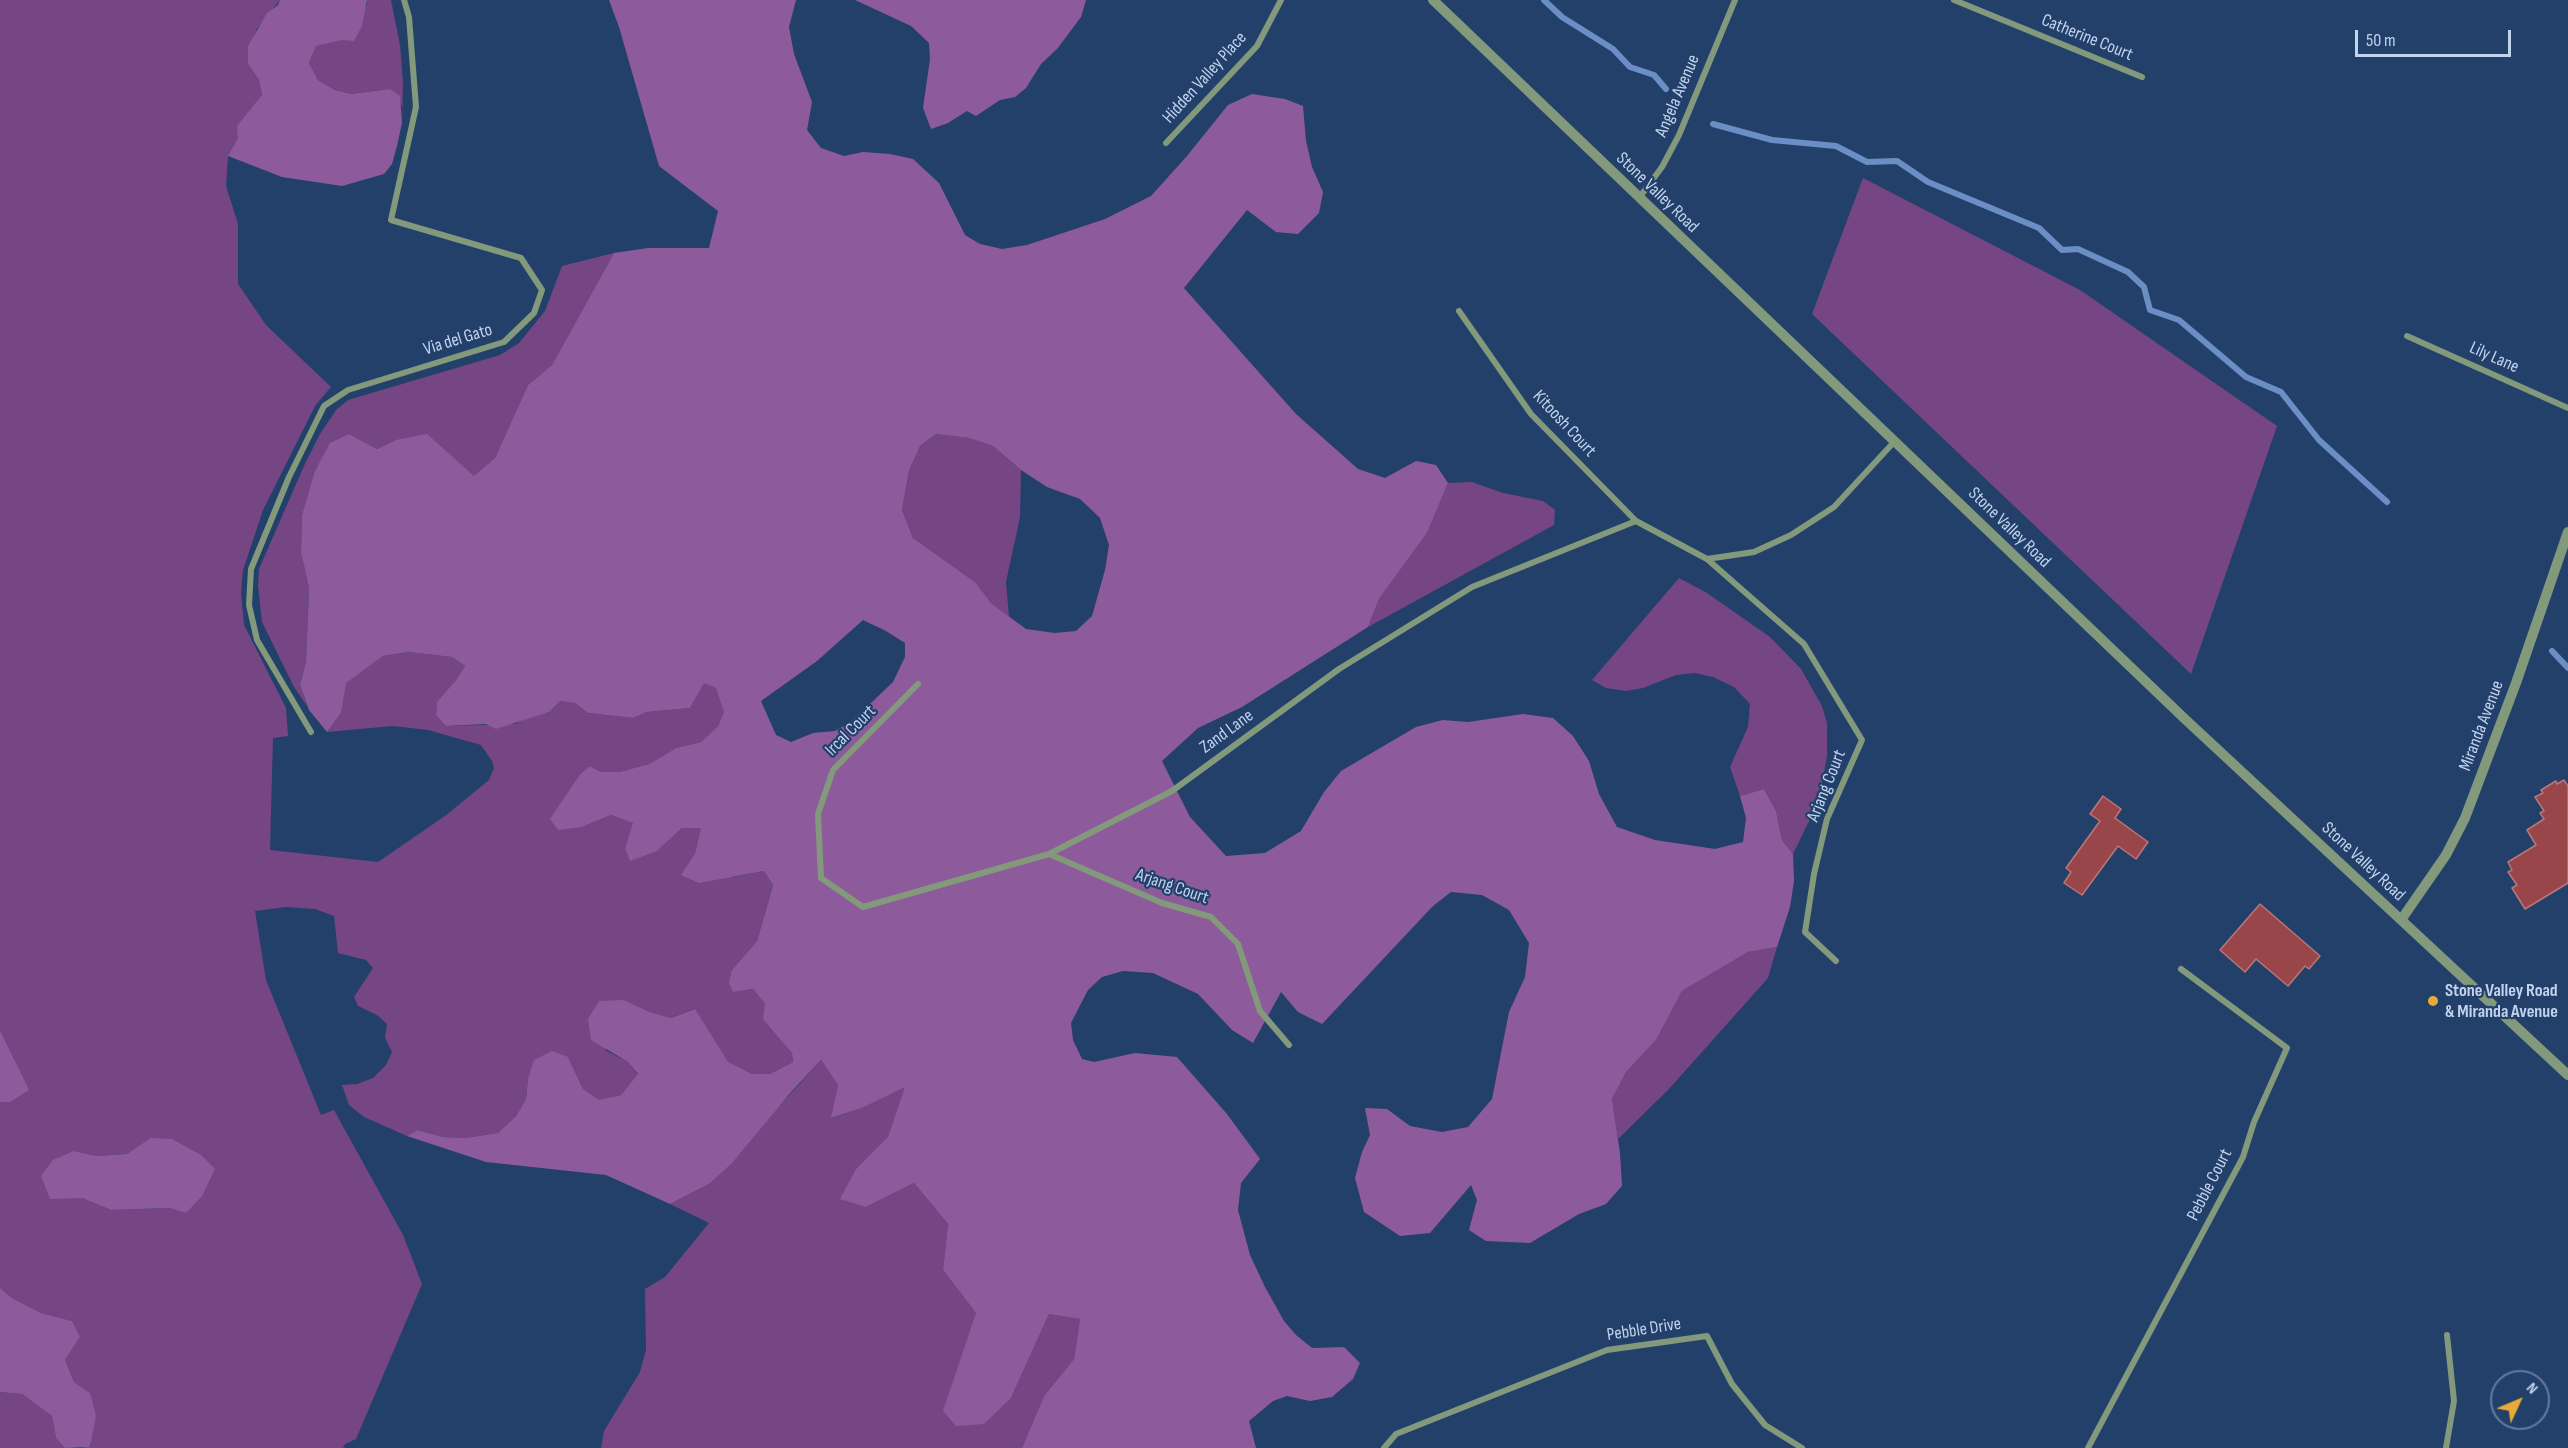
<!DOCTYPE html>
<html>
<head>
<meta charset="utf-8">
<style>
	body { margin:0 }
	#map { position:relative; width:2568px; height:1448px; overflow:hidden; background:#23406b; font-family:"Sofia Sans Condensed",sans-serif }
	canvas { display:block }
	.north { position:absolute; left:2490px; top:1370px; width:60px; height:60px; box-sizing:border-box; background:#23406b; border:2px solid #637b9f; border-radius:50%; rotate:46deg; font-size:16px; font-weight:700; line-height:24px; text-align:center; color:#c2d3ed }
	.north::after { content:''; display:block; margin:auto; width:21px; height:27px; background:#e9ab38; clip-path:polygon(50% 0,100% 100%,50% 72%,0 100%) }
	.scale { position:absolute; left:2355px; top:30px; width:156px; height:27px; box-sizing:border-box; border:3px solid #c2d3ed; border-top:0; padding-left:8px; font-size:18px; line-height:21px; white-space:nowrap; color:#c2d3ed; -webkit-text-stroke:4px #23406b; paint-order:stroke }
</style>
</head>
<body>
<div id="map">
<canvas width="2568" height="1448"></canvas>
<div class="north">N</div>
<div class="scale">50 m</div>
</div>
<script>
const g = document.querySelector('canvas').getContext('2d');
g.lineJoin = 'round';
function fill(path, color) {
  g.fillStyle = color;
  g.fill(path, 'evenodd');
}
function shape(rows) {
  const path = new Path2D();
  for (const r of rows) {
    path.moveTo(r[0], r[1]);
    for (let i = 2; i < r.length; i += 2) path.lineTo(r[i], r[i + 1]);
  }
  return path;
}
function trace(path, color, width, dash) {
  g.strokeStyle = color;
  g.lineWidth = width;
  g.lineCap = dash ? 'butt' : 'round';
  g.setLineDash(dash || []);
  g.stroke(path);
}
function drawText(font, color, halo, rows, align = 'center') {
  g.font = font + ' "Sofia Sans Condensed",sans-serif';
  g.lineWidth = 4.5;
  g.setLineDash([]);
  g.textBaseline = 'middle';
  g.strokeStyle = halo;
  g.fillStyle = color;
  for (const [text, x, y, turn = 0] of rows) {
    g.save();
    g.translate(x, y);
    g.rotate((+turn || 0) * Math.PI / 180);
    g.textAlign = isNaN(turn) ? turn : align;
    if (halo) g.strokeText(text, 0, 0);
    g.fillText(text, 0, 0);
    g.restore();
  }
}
fill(shape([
	[0,0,280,0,256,30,248,64,259,80,262,95,228,157,226,186,238,224,238,284,266,325,331,387,315,406,263,510,243,570,241,593,244,625,286,708,288,736,273,738,270,850,378,862,445,816,489,780,494,768,492,761,481,745,428,730,393,726,327,732,341,713,345,683,383,656,408,652,452,657,465,666,456,680,437,702,436,715,447,726,515,724,532,716,549,712,560,701,575,703,588,713,633,718,647,712,690,708,704,682,716,688,725,711,718,726,701,742,676,748,649,764,619,772,601,772,590,766,580,774,562,801,582,827,611,815,634,823,625,848,657,851,682,828,701,828,695,853,682,874,733,877,764,871,773,884,757,941,732,970,733,992,753,989,766,1003,781,1038,792,1053,793,1062,770,1074,752,1074,728,1063,694,1009,671,1018,650,1012,624,1000,605,1050,628,1062,638,1075,621,1095,599,1101,583,1089,568,1057,528,1079,526,1099,516,1116,498,1133,465,1138,443,1137,419,1130,407,1136,364,1117,349,1105,342,1085,357,1084,373,1078,386,1065,392,1052,385,1038,387,1024,377,1015,358,1006,354,997,373,968,366,960,338,953,334,916,315,909,286,907,255,911,266,980,321,1115,334,1110,403,1235,422,1284,356,1439,345,1444,343,1448,82,1448,91,1446,90,1393,74,1382,65,1360,80,1337,72,1321,41,1313,12,1298,0,1288,0,1102,10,1102,15,1061,0,1030],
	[150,1138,186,1213,169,1208,111,1210,82,1198,74,1151,96,1156,127,1154],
	[367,0,391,0,400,45,403,82,402,123,402,106,390,89,351,94,335,90,318,80,309,63,316,46,342,39,367,5],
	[1863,178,2080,290,2277,426,2191,674,1812,314],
	[614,253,552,365,528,385,495,458,474,477,453,459,396,440,377,449,349,434,314,473,302,515,301,552,309,588,306,662,300,685,307,706,294,687,262,622,258,586,259,569,304,466,320,434,336,410,348,400,500,355,519,343,545,311,562,266],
	[936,434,969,438,993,446,1021,470,1020,517,1006,582,1009,617,992,604,975,582,913,538,902,510,909,471,920,446],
	[1472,482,1503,493,1543,501,1555,510,1554,525,1368,627,1379,599,1427,533,1448,483],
	[1679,578,1707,593,1770,637,1801,669,1822,706,1827,723,1827,756,1819,801,1793,854,1782,840,1776,811,1764,789,1740,796,1730,767,1748,727,1750,704,1734,687,1713,677,1695,673,1676,675,1643,688,1626,691,1606,688,1592,680],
	[1777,947,1768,978,1668,1090,1618,1139,1612,1099,1626,1072,1656,1040,1682,991,1748,952],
	[821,1060,838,1085,832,1118,862,1108,906,1086,888,1138,856,1169,866,1207,914,1183,948,1224,943,1270,976,1313,966,1350,1011,1398,1049,1314,1080,1319,1074,1359,1044,1396,1022,1448,601,1448,604,1431,640,1372,646,1350,645,1289,665,1277,709,1223,670,1204,709,1184],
	[0,1392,22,1394,52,1416,56,1438,65,1448,0,1448]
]), '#754683');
fill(shape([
	[280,0,367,0,362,26,354,41,342,40,316,46,309,63,318,80,335,90,351,94,390,89,400,96,402,123,397,146,392,164,384,174,342,186,282,177,228,156,238,138,237,126,262,95,259,80,248,64,248,46,267,13,278,5],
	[609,0,796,0,789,27,794,54,812,102,807,130,821,148,844,156,863,152,890,154,913,159,939,183,965,235,980,244,1002,249,1027,245,1105,219,1151,196,1187,156,1228,105,1252,94,1285,99,1303,106,1306,141,1312,167,1323,192,1319,213,1298,234,1276,232,1247,210,1184,288,1296,414,1358,469,1385,478,1416,461,1436,465,1448,483,1427,533,1379,599,1368,627,1242,707,1198,728,1162,761,1190,817,1226,856,1265,853,1301,831,1324,792,1341,771,1416,727,1443,720,1468,722,1523,714,1553,718,1573,736,1589,761,1599,794,1617,827,1655,840,1715,849,1743,842,1746,818,1740,796,1764,789,1776,811,1782,840,1793,854,1794,881,1790,907,1777,947,1748,952,1682,991,1656,1040,1626,1072,1612,1099,1620,1153,1622,1186,1606,1204,1579,1214,1530,1243,1486,1241,1469,1230,1477,1200,1471,1185,1430,1233,1400,1236,1364,1212,1355,1178,1362,1152,1370,1135,1365,1108,1387,1109,1410,1126,1442,1132,1468,1127,1492,1099,1509,1012,1525,977,1529,943,1509,910,1482,895,1451,892,1433,906,1322,1024,1298,1012,1281,992,1253,1043,1232,1030,1198,994,1153,973,1123,971,1102,977,1088,990,1071,1023,1073,1040,1082,1059,1094,1062,1135,1053,1177,1057,1227,1114,1260,1159,1241,1183,1238,1210,1250,1255,1265,1287,1284,1321,1296,1335,1312,1348,1344,1347,1360,1363,1353,1379,1332,1397,1310,1401,1287,1396,1273,1401,1249,1421,1256,1448,1022,1448,1044,1396,1074,1359,1080,1319,1049,1314,1011,1398,984,1424,956,1426,943,1411,976,1313,943,1270,948,1224,914,1183,866,1207,840,1199,856,1169,888,1137,905,1087,862,1108,831,1118,838,1085,821,1060,792,1091,732,1163,709,1184,670,1204,606,1175,486,1162,407,1136,418,1130,443,1137,465,1138,498,1133,516,1116,526,1099,528,1079,534,1060,552,1051,568,1057,583,1089,599,1100,621,1095,638,1074,628,1062,591,1040,588,1019,599,1001,624,1000,650,1012,671,1018,695,1009,728,1062,752,1074,770,1074,793,1062,792,1053,763,1019,765,1003,753,989,733,992,729,983,732,970,757,941,773,885,764,871,699,883,681,875,695,853,701,828,682,828,657,851,630,861,625,848,633,823,611,815,582,827,558,830,550,819,580,774,590,766,601,772,619,772,649,764,676,748,701,742,718,726,724,712,716,688,704,683,690,708,647,712,633,718,588,713,575,703,560,701,549,712,496,729,486,724,446,726,436,715,437,702,456,680,465,666,452,657,408,652,383,656,346,683,341,713,327,732,309,710,300,685,306,662,309,588,301,552,302,515,314,473,330,443,349,434,377,449,396,440,427,434,474,476,495,458,528,385,552,365,614,253,648,248,709,248,718,211,659,166,619,27],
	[936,434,969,438,993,446,1021,470,1047,487,1080,499,1100,518,1109,545,1105,570,1092,616,1076,631,1055,633,1026,629,992,604,975,582,913,538,902,510,909,471,920,446],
	[863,620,886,631,905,643,905,657,893,682,851,722,835,731,813,733,791,742,776,735,761,701,817,661],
	[855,0,1086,0,1081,17,1057,49,1041,64,1026,88,1015,97,1000,100,976,116,967,111,948,123,931,129,923,108,930,59,929,43,911,26],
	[0,1030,29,1090,10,1102,0,1102],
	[150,1138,172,1139,201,1155,215,1169,202,1196,186,1213,169,1208,111,1210,82,1198,50,1199,41,1176,53,1160,74,1151,96,1156,127,1154],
	[0,1288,12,1298,41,1313,72,1321,80,1337,65,1360,74,1382,90,1393,96,1416,90,1447,65,1448,56,1438,52,1416,22,1394,0,1392]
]), '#8d5b9b');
trace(shape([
	[1544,0,1562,17,1613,49,1630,67,1654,75,1666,89],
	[1713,124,1772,140,1836,146,1867,162,1897,161,1928,182,2039,228,2062,250,2078,249,2128,272,2144,287,2150,310,2179,320,2246,377,2281,392,2319,440,2387,502],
	[2552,651,2568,668]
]), '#6b8fc4', 6);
const building = shape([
	[2564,780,2568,786,2568,883,2525,909,2512,888,2517,885,2508,872,2512,870,2508,862,2536,845,2527,830,2544,819,2540,813,2544,811,2535,797,2543,793,2541,790,2556,781,2557,784,2564,780],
	[2103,796,2121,809,2115,818,2148,842,2136,859,2118,846,2082,895,2064,883,2071,872,2066,868,2100,821,2090,814,2103,796],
	[2260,904,2320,956,2309,969,2305,966,2288,986,2256,959,2245,972,2220,950,2260,904]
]);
fill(building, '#99464b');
trace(building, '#b97779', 1.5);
trace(shape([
	[1954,0,2142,77],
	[1166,143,1257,46,1281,0],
	[1639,198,1662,167,1679,135,1735,0],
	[1459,311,1531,414,1636,521,1707,559,1754,552,1791,535,1834,507,1894,442],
	[2407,336,2568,408],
	[1707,559,1804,644,1862,740,1827,819,1814,874,1805,932,1836,961],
	[918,684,833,770,818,814,821,878,863,907,1049,854,1172,791,1339,669,1472,587,1636,521],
	[311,732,257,640,249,605,251,569,289,477,324,406,348,390,504,342,534,313,542,290,521,258,391,220,416,107,409,17,404,0],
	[1049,854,1162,903,1211,917,1238,944,1260,1011,1289,1045],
	[1384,1448,1396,1434,1607,1350,1707,1336,1732,1384,1765,1425,1802,1448],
	[2088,1448,2243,1157,2254,1122,2287,1048,2181,969],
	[2446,1448,2454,1401,2447,1335]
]), '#82997b', 6);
trace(shape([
	[1433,0,2186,720,2568,1075],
	[2401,920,2446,855,2465,818,2516,683,2568,532]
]), '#82997b', 10);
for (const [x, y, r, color] of [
	[2433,1001,6,"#e9ab38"]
]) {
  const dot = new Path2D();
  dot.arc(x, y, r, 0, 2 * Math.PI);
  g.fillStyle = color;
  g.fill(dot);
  trace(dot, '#23406b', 2);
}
drawText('18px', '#c2d3ed', '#23406b', [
	["Catherine Court",2087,38,22],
	["Hidden Valley Place",1205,78,-48],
	["Angela Avenue",1678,96,-67],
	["Stone Valley Road",1657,193,44],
	["Via del Gato",458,340,-17],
	["Lily Lane",2494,358,24],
	["Kitoosh Court",1564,424,47],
	["Stone Valley Road",2009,528,44],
	["Miranda Avenue",2482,726,-69],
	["Ircal Court",851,731,-45],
	["Zand Lane",1227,732,-36],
	["Arjang Court",1827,786,-68],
	["Stone Valley Road",2363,862,43],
	["Arjang Court",1172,887,19],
	["Pebble Court",2210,1185,-63],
	["Pebble Drive",1644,1330,-9]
]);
drawText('bold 18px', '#c2d3ed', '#23406b', [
	["Stone Valley Road",2445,991],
	["& Miranda Avenue",2445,1012]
], 'left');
</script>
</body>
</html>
